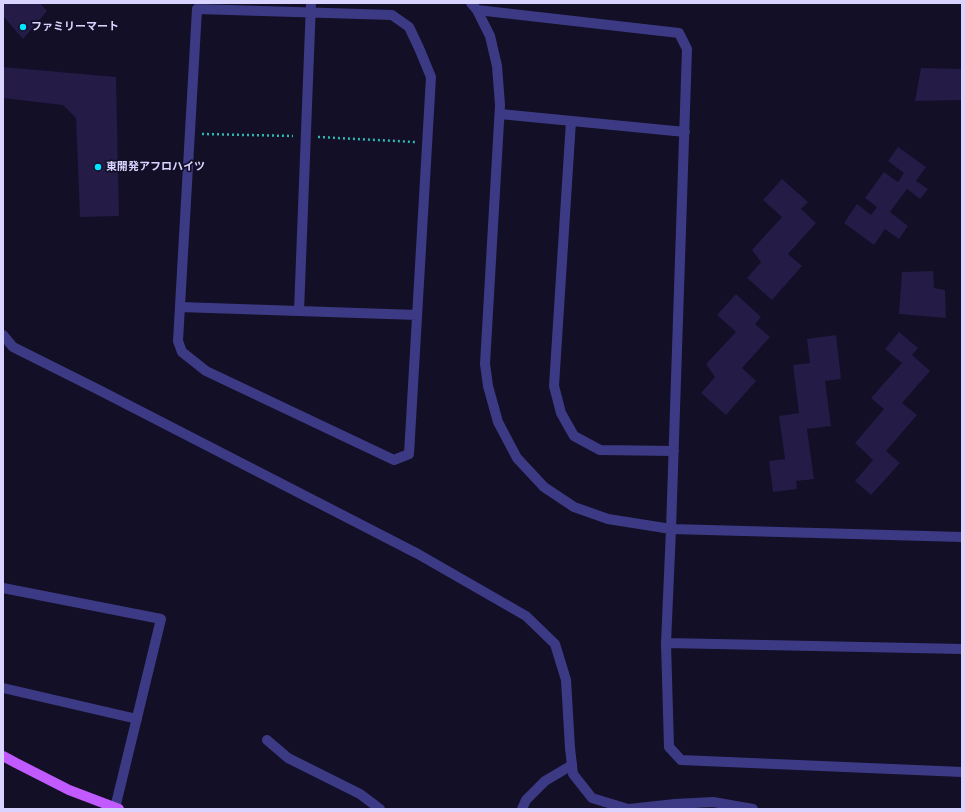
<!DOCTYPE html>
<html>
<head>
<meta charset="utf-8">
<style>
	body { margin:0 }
	#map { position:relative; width:965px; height:812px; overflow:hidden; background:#130f26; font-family:"Roboto Condensed",sans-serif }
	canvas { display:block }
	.frame { position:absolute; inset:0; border:4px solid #d9d4ff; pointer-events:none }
</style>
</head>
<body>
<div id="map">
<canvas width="965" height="812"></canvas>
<div class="frame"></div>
</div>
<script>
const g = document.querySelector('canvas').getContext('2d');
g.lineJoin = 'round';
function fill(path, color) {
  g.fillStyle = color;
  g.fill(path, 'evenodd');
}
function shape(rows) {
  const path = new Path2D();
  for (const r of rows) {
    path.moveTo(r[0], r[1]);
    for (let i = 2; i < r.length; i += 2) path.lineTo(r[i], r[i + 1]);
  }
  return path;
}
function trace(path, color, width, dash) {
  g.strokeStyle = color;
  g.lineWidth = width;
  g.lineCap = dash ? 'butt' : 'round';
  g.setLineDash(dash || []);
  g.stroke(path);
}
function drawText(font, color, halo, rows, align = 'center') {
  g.font = font + ' "Roboto Condensed","Noto Sans JP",sans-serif';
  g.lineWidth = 3.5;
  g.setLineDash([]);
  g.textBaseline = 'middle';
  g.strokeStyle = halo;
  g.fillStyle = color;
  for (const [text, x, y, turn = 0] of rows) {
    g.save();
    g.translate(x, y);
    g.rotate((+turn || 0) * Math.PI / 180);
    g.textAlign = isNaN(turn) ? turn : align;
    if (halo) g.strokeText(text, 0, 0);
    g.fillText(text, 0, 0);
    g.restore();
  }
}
fill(shape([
	[3,3,40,3,47,11,23,39,3,16],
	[3,67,116,77,119,216,80,217,76,118,63,105,3,98],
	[921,68,962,69,962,100,915,101],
	[898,147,926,167,916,181,928,189,920,199,907,189,890,212,908,226,899,239,885,229,874,245,844,223,857,204,871,215,877,207,865,198,884,172,898,182,904,173,888,161],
	[782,179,808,202,801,209,816,223,788,254,802,266,772,300,747,278,761,262,752,250,782,217,763,200],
	[933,271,934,288,945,290,946,318,899,314,902,272],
	[736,294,761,317,755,324,770,337,742,368,756,381,726,415,701,393,715,377,706,364,736,332,717,315],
	[899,332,918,348,912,355,930,371,902,403,917,415,886,451,900,463,871,495,855,481,873,460,855,443,884,409,871,398,902,363,885,349],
	[836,335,841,379,825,381,831,426,807,429,814,479,796,481,797,489,773,492,769,461,785,459,779,416,799,413,793,365,810,363,807,339]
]), '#241b47');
trace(shape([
	[202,134,293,136],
	[318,137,415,142]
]), '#2fb8b0', 2.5, [2, 3]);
trace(shape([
	[197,9,392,15,409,27,419,48,431,77,409,454,394,460,206,371,182,352,178,341,197,9],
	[477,10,679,33,687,49,671,529,666,643,669,747,681,760,962,772],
	[500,114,685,132],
	[571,121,554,386,561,413,574,436,600,450,674,451],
	[180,307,417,315],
	[299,311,311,3],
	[3,588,161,619,115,808],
	[666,643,962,649],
	[3,688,137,719],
	[267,740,288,758,360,794,380,809],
	[522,809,526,800,545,781,572,765]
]), '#3d3a85', 10);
trace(shape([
	[471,3,477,10,490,36,497,66,500,105,485,364,488,386,498,422,517,458,544,487,574,507,608,519,671,529,962,537],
	[3,335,13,347,101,391,418,554,526,616,555,644,566,680,570,748,573,774,592,798,628,809],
	[629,809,675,804,713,802,753,809]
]), '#3d3a85', 10);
trace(shape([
	[3,756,16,763,69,790,119,809]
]), '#c25bff', 10);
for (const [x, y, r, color] of [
	[23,27,4,"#00e5ff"],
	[98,167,4,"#00e5ff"]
]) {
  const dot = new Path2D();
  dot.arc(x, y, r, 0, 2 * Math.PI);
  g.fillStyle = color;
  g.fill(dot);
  trace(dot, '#130f26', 1.5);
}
drawText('bold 11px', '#d9d4ff', '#130f26', [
	["ファミリーマート",31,27],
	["東開発アフロハイツ",106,167]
], 'left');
</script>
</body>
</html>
